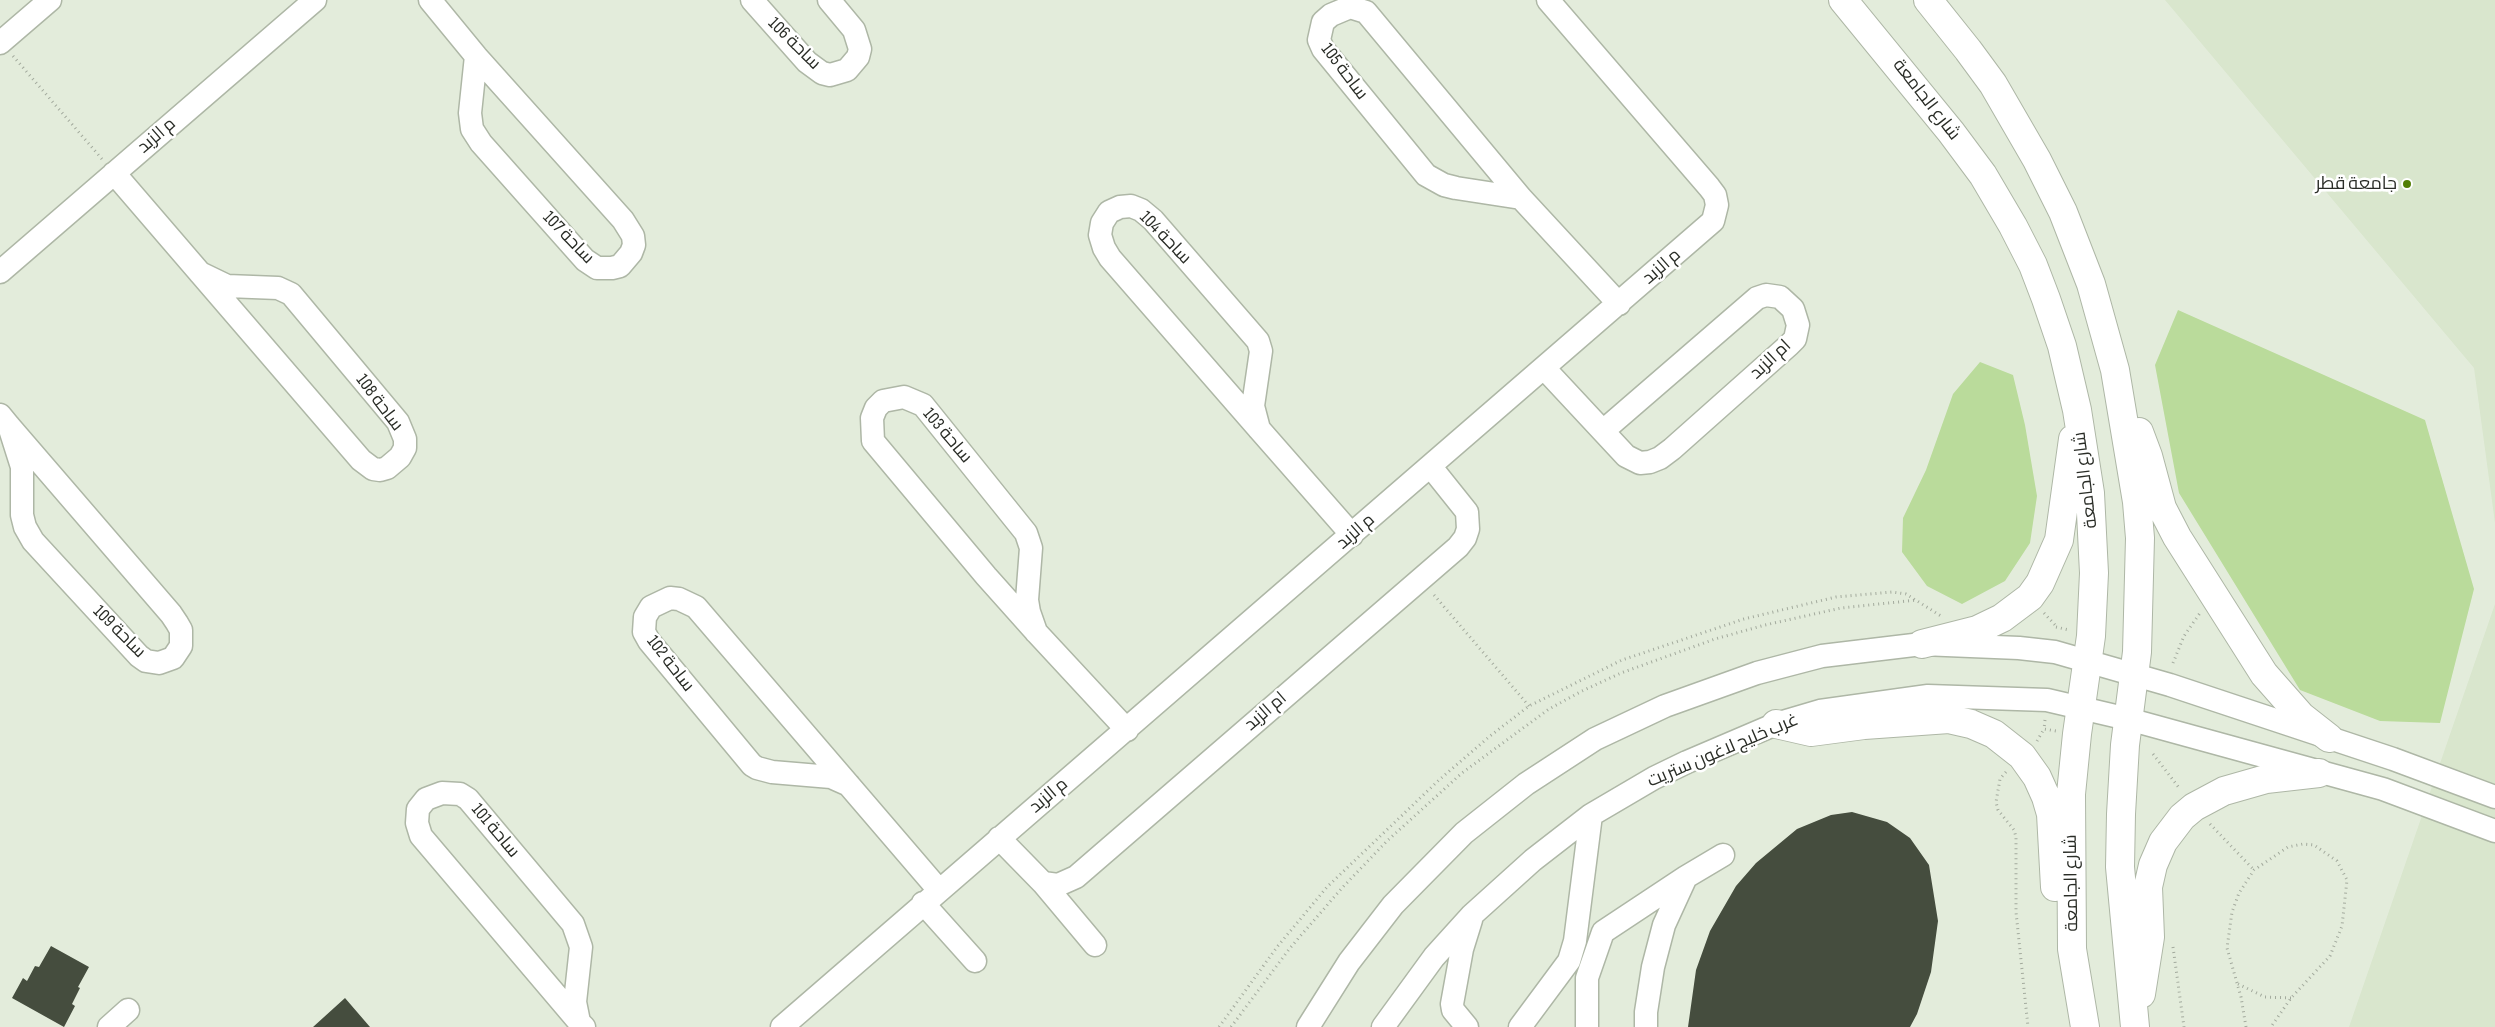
<!DOCTYPE html>
<html>
<head>
<meta charset="utf-8">
<style>
	body { margin:0 }
	canvas { display:block; background:#e3ecdb }
</style>
</head>
<body>
<canvas width="2495" height="1027"></canvas>
<script>
const g = document.querySelector('canvas').getContext('2d');
g.lineJoin = 'round';
function fill(path, color) {
  g.fillStyle = color;
  g.fill(path, 'evenodd');
}
function shape(rows) {
  const path = new Path2D();
  for (const r of rows) {
    path.moveTo(r[0], r[1]);
    for (let i = 2; i < r.length; i += 2) path.lineTo(r[i], r[i + 1]);
  }
  return path;
}
function trace(path, color, width, dash) {
  g.strokeStyle = color;
  g.lineWidth = width;
  g.lineCap = dash ? 'butt' : 'round';
  g.setLineDash(dash || []);
  g.stroke(path);
}
function drawText(font, color, halo, rows, align = 'center') {
  g.font = font + ' "Sofia Sans Condensed",Cairo,sans-serif';
  g.lineWidth = 5;
  g.setLineDash([]);
  g.textBaseline = 'middle';
  g.strokeStyle = halo;
  g.fillStyle = color;
  for (const [text, x, y, turn = 0] of rows) {
    g.save();
    g.translate(x, y);
    g.rotate((+turn || 0) * Math.PI / 180);
    g.textAlign = isNaN(turn) ? turn : align;
    if (halo) g.strokeText(text, 0, 0);
    g.fillText(text, 0, 0);
    g.restore();
  }
}
fill(shape([
	[2165,0,2495,0,2495,523,2474,368],
	[2495,604,2495,1027,2349,1027]
]), '#d9e6cd');
fill(shape([
	[2178,310,2425,420,2474,589,2440,723,2380,721,2300,690,2179,493,2155,365],
	[1980,362,2013,375,2025,425,2037,496,2030,543,2005,581,1962,604,1927,586,1902,552,1903,518,1926,470,1953,394]
]), '#badb9b');
fill(shape([
	[1852,812,1887,822,1910,838,1929,865,1938,921,1931,972,1917,1014,1910,1027,1688,1027,1696,970,1710,931,1736,886,1756,863,1797,829,1831,815],
	[51,946,89,967,78,987,80,988,72,1004,75,1006,64,1027,12,998,23,978,27,981,35,966,39,967],
	[345,998,370,1027,313,1027]
]), '#454d3e');
const minor = shape([
	[430,0,476,56,623,220,633,236,634,245,631,253,620,266,612,268,597,268,585,260,481,143,472,129,470,113,476,56],
	[752,0,807,62,822,73,830,75,847,70,858,57,860,49,854,30,829,0],
	[0,43,50,0],
	[114,173,200,273,361,460,373,469,380,470,387,468,400,457,405,448,405,439,398,422,291,294,278,288,227,286,200,273],
	[1521,198,1456,188,1444,185,1426,175,1323,49,1319,40,1323,22,1331,15,1350,7,1366,12,1521,198,1619,304],
	[0,272,315,0],
	[1544,368,1626,456,1640,463,1650,462,1660,458,1672,449,1789,345,1795,339,1798,325,1793,309,1780,297,1766,295,1757,298,1603,431],
	[0,415,9,426,171,614,177,623,181,630,181,646,173,658,159,663,146,661,139,656,33,541,25,527,22,515,22,467,9,426],
	[1259,429,1253,406,1261,351,1258,341,1153,220,1141,210,1131,206,1120,207,1109,212,1102,223,1100,235,1104,248,1110,258,1259,429,1352,535],
	[1036,632,1029,612,1027,600,1031,548,1026,533,923,405,904,397,883,401,876,408,872,418,873,441,986,576,1036,632,1127,730],
	[849,785,831,777,772,772,757,768,752,765,649,641,644,632,645,617,651,607,670,598,679,599,696,607,938,889],
	[999,838,1043,883,1058,885,1076,877,1458,547,1465,538,1468,529,1467,512,1431,467],
	[1043,883,1095,945],
	[923,903,975,961],
	[579,1022,575,1002,581,947,573,924,468,799,460,794,442,793,426,799,418,809,417,823,421,836,579,1022,584,1027],
	[109,1027,128,1010],
	[782,1027,1713,221,1717,205,1715,195,1709,187,1548,0],
	[1308,1027,1349,962,1393,905,1464,833,1526,784,1595,739,1665,706,1757,673,1822,656,1922,644,2019,648,2055,652,2170,685,2393,759,2495,797],
	[1383,1027,1434,957,1472,915,1533,860,1591,815,1654,778,1687,762,1776,724,1820,711,1928,696,2047,700,2128,719,2383,789,2495,831],
	[1467,1027,1453,1010,1452,1004,1462,949,1471,920],
	[1520,1027,1569,961,1575,941,1591,815],
	[1587,1027,1587,978,1603,932,1686,877],
	[1646,1027,1646,1012,1653,967,1664,925,1686,877,1723,855]
]);
const major = shape([
	[1843,0,1951,132,1983,175,2013,226,2033,265,2046,299,2062,346,2077,410,2090,493,2094,573,2091,636,2077,734,2071,794,2072,949,2085,1027],
	[1928,0,1968,50,1993,84,2037,160,2063,212,2091,284,2115,370,2137,502,2140,538,2137,652,2125,745,2121,814,2120,867,2135,1027],
	[2139,432,2148,456,2162,508,2177,537,2264,674,2301,716,2329,738],
	[1922,644,1977,630,2002,618,2030,597,2040,583,2059,540,2073,439],
	[1776,724,1811,732,1864,725,1949,719,1971,724,1994,734,2022,756,2037,777,2046,797,2051,814,2055,887],
	[2141,994,2150,937,2148,887,2153,865,2163,842,2182,817,2194,807,2224,791,2266,779,2319,773]
]);
trace(minor, '#aeb7a6', 25);
trace(major, '#aeb7a6', 30);
trace(shape([
	[13,56,102,159],
	[1434,595,1529,706],
	[2044,613,2056,626],
	[2056,627,2069,630],
	[2173,663,2184,636,2200,613],
	[2045,720,2044,729,2056,731],
	[2037,741,2044,729],
	[2153,754,2180,789],
	[2006,772,2000,779,1996,802,1998,810,2014,830,2016,837,2016,912,2028,1027],
	[2210,824,2254,870],
	[2173,947,2184,1027],
	[2238,984,2265,997,2291,998],
	[1219,1027,1277,947,1327,887,1439,780,1490,736,1529,706,1622,660,1744,619,1836,597,1892,592,1906,594,1941,616],
	[1231,1027,1290,948,1342,888,1387,841,1462,773,1549,709,1582,691,1621,673,1715,639,1765,625,1841,608,1917,600],
	[2246,1027,2241,997,2227,948,2232,912,2239,893,2254,870,2288,847,2303,844,2314,845,2337,861,2347,880,2342,926,2330,956,2291,998,2271,1027]
]), '#a3aa9d', 3, [1, 4]);
trace(minor, '#fff', 22);
trace(major, '#fff', 28);
for (const [x, y, r, color] of [
	[2407,184,5,"#527f05"]
]) {
  const dot = new Path2D();
  dot.arc(x, y, r, 0, 2 * Math.PI);
  g.fillStyle = color;
  g.fill(dot);
  trace(dot, '#fff', 2);
}
drawText('18px', '#2a2d27', '#fff', [
	["ساحة 106",794,44,45],
	["ساحة 105",1344,72,53],
	["شارع الجامعة",1926,100,52],
	["م الزبد",157,136,-41],
	["ساحة 107",568,238,46],
	["ساحة 104",1165,238,46],
	["م الزبد",1662,267,-41],
	["ام الزبد",1771,360,-43],
	["ساحة 108",379,403,53],
	["ساحة 103",947,436,50],
	["شارع الجامعة",2086,480,-97],
	["م الزبد",1356,532,-41],
	["ساحة 109",119,632,45],
	["ساحة 102",670,664,52],
	["ام الزبد",1266,712,-41],
	["غرب خليج لاغون ستريت",1723,751,-23],
	["م الزبد",1049,796,-40],
	["ساحة 101",495,831,50],
	["شارع الجامعة",2072,883,-91]
]);
drawText('18px', '#2a2d27', '#fff', [
	["جامعة قطر",2397,184]
], 'right');
</script>
</body>
</html>
